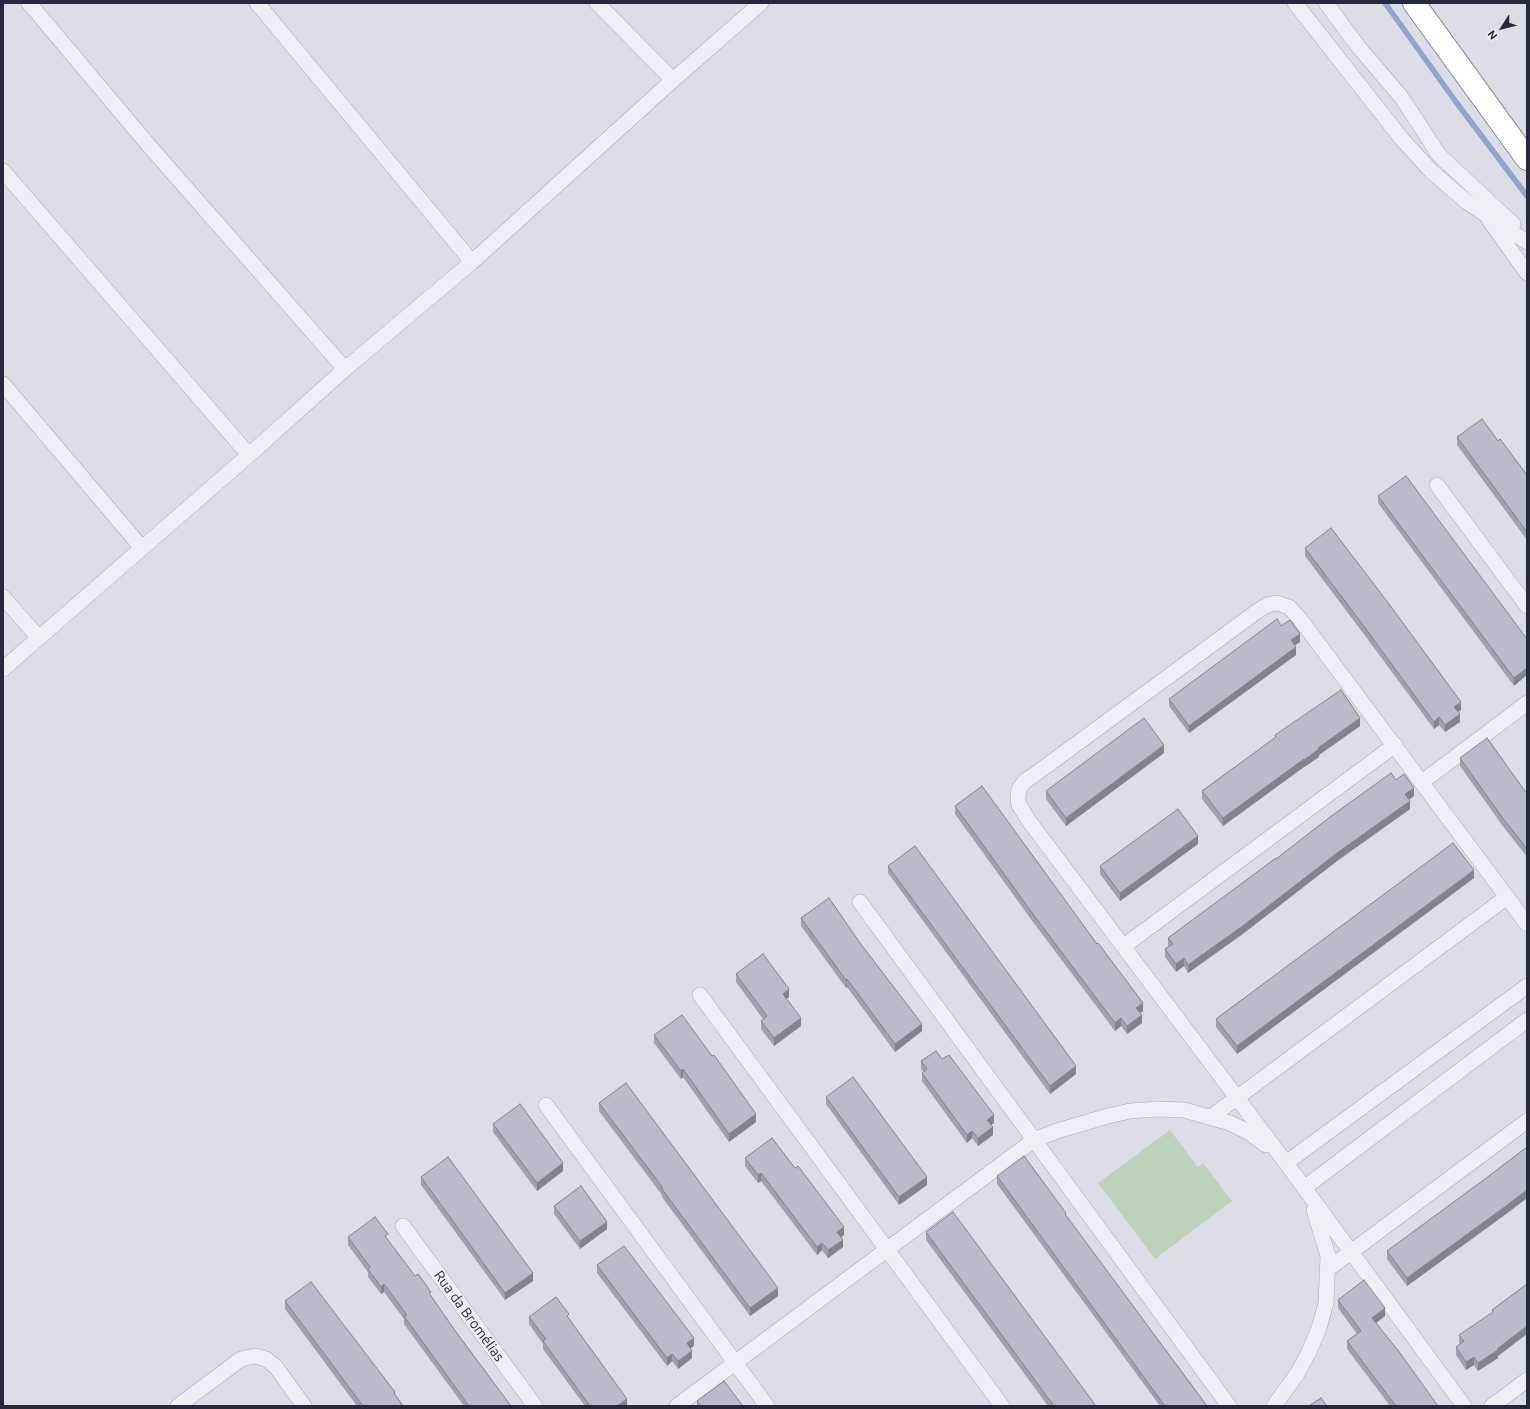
<!DOCTYPE html>
<html>
<head>
<meta charset="utf-8">
<style>
	body { margin:0 }
	#map { position:relative; width:1530px; height:1409px; overflow:hidden; background:#dbdee7; font-family:Ubuntu,sans-serif }
	canvas { display:block }
	.frame { position:absolute; inset:0; border:4px solid #24293e; pointer-events:none }
	.north { position:absolute; left:1482px; top:8px; width:40px; height:40px; -webkit-text-stroke:3px #eaedf5; paint-order:stroke; rotate:234deg; font-size:11px; font-weight:700; line-height:16px; text-align:center; color:#24293e }
	.north::after { content:''; display:block; margin:auto; width:14px; height:18px; background:#24293e; clip-path:polygon(50% 0,100% 100%,50% 72%,0 100%) }
</style>
</head>
<body>
<div id="map">
<canvas width="1530" height="1409"></canvas>
<div class="frame"></div>
<div class="north">N</div>
</div>
<script>
const g = document.querySelector('canvas').getContext('2d');
g.lineJoin = 'round';
function fill(path, color) {
  g.fillStyle = color;
  g.fill(path, 'evenodd');
}
function shape(rows) {
  const path = new Path2D();
  for (const r of rows) {
    path.moveTo(r[0], r[1]);
    for (let i = 2; i < r.length; i += 2) path.lineTo(r[i], r[i + 1]);
  }
  return path;
}
function trace(path, color, width, dash) {
  g.strokeStyle = color;
  g.lineWidth = width;
  g.lineCap = dash ? 'butt' : 'round';
  g.setLineDash(dash || []);
  g.stroke(path);
}
function drawText(font, color, halo, rows, align = 'center') {
  g.font = font + ' Ubuntu,sans-serif';
  g.lineWidth = 3;
  g.setLineDash([]);
  g.textBaseline = 'middle';
  g.strokeStyle = halo;
  g.fillStyle = color;
  for (const [text, x, y, turn = 0] of rows) {
    g.save();
    g.translate(x, y);
    g.rotate((+turn || 0) * Math.PI / 180);
    g.textAlign = isNaN(turn) ? turn : align;
    if (halo) g.strokeText(text, 0, 0);
    g.fillText(text, 0, 0);
    g.restore();
  }
}
fill(shape([
	[1170,1130,1198,1167,1203,1163,1232,1201,1155,1259,1098,1183]
]), '#bdd2bb');
trace(shape([
	[1385,3,1456,102,1527,196]
]), '#92a4cb', 5.5);
const minor = shape([
	[29,3,151,148,345,369],
	[257,3,472,262],
	[597,3,673,80],
	[1295,3,1401,138,1431,171,1467,202,1527,242],
	[1326,3,1357,45,1402,98,1439,155,1513,224],
	[3,171,249,455],
	[1489,220,1527,273],
	[3,384,142,548],
	[1437,485,1527,606],
	[3,597,39,638],
	[3,669,249,455,345,369,472,262,673,80,761,3],
	[1422,782,1527,703],
	[860,902,1229,1406],
	[1124,946,1395,745],
	[700,995,1002,1406],
	[546,1105,767,1406],
	[1211,1117,1507,897],
	[1286,1163,1527,986],
	[1304,1188,1527,1020],
	[403,1226,535,1406],
	[1328,1269,1527,1121],
	[178,1406,241,1359,255,1356,266,1359,276,1367,304,1406],
	[677,1406,1034,1140,1057,1131,1108,1116,1130,1111,1158,1109,1184,1110,1230,1123,1248,1132,1266,1145],
	[1274,1406,1297,1374,1308,1354,1319,1328,1326,1303,1328,1256,1314,1210],
	[1464,1406,1286,1163,1029,821,1019,805,1018,799,1019,789,1025,781,1034,775,1259,610,1267,605,1277,603,1289,607,1300,619,1527,924],
	[1492,1406,1527,1380]
]);
const motorway = shape([
	[1414,3,1527,159]
]);
trace(minor, '#a4a8b4', 16);
trace(motorway, '#81889f', 24);
trace(minor, '#eeeff5', 15);
trace(motorway, '#fff', 22);
fill(shape([
	[1457,437,1498,441,1527,475,1527,540,1457,445],
	[1378,496,1527,639,1514,686,1378,503],
	[1305,548,1461,710,1458,712,1460,722,1445,732,1439,725,1434,729,1366,637,1305,556],
	[1281,626,1300,642,1295,645,1296,655,1189,733,1169,706,1169,699],
	[1360,726,1319,755,1319,757,1304,767,1223,826,1202,799,1202,791,1275,738,1275,735],
	[1164,753,1066,826,1046,799,1046,791],
	[1460,758,1527,794,1527,857,1502,825,1460,766],
	[1396,780,1414,796,1409,800,1410,809,1337,861,1244,933,1188,973,1184,966,1176,972,1165,957,1165,949,1169,946,1168,946,1168,938,1276,859],
	[955,806,1143,1011,1140,1013,1142,1023,1127,1034,1121,1026,1115,1031,1033,922,955,814],
	[1198,844,1120,901,1100,874,1100,866],
	[888,866,1076,1074,1050,1094,888,873],
	[1474,878,1237,1054,1216,1027,1216,1019],
	[801,918,922,1031,895,1052,847,987,846,988,801,926],
	[736,974,789,997,786,999,801,1026,774,1046,761,1029,761,1021,763,1019,736,982],
	[654,1035,712,1056,756,1122,729,1142,683,1077,681,1079,654,1043],
	[942,1059,994,1123,991,1125,993,1135,978,1146,972,1138,967,1143,922,1081,922,1073,924,1072,921,1069,921,1061],
	[826,1097,927,1185,899,1205,826,1104],
	[599,1103,778,1296,750,1316,662,1197,662,1195,599,1111],
	[493,1124,563,1171,537,1191,493,1132],
	[1527,1147,1527,1198,1506,1214,1407,1286,1387,1259,1387,1251,1485,1179],
	[745,1158,844,1235,841,1237,843,1247,828,1258,822,1250,817,1255,761,1181,758,1183,745,1166],
	[997,1176,1066,1216,1207,1406,1160,1406,997,1184],
	[421,1177,533,1281,505,1300,421,1185],
	[554,1206,607,1229,580,1249,554,1214],
	[926,1232,1096,1406,1048,1406,926,1240],
	[348,1237,388,1240,415,1276,431,1296,456,1332,511,1406,464,1406,404,1324,404,1319,384,1292,381,1294,368,1277,368,1272,348,1245],
	[597,1265,694,1346,691,1348,692,1358,678,1369,672,1361,667,1366,597,1273],
	[1527,1284,1498,1356,1498,1358,1478,1371,1474,1365,1466,1370,1456,1355,1456,1347,1460,1344,1459,1343,1459,1335,1492,1313,1492,1310],
	[1338,1300,1385,1316,1376,1323,1438,1406,1390,1406,1347,1349,1347,1341,1357,1334,1338,1308],
	[285,1301,395,1395,403,1406,357,1406,285,1309],
	[529,1317,569,1319,627,1406,585,1406,543,1349,543,1344,529,1324],
	[697,1401,743,1406,697,1406]
]), '#9ea1ae');
fill(shape([
	[1300,634,1300,642,1291,648,1291,640],
	[1296,647,1296,655,1189,733,1189,726],
	[1527,668,1527,675,1514,686,1514,678],
	[1461,702,1461,710,1454,715,1454,707],
	[1460,714,1460,722,1445,732,1445,725],
	[1439,717,1439,725,1434,729,1434,722],
	[1360,718,1360,726,1319,755,1319,757,1304,767,1304,760,1318,748],
	[1164,745,1164,753,1066,826,1066,818],
	[1304,759,1304,767,1223,826,1223,818],
	[1414,788,1414,796,1405,802,1405,794],
	[1410,801,1410,809,1337,861,1244,933,1188,973,1188,965,1337,853],
	[1198,836,1198,844,1120,901,1120,893],
	[1474,870,1474,878,1237,1054,1237,1046],
	[1184,958,1184,966,1176,972,1176,964],
	[847,979,847,987,846,988,846,980],
	[789,989,789,997,783,1002,783,994],
	[1143,1003,1143,1011,1136,1016,1136,1008],
	[1142,1015,1142,1023,1127,1034,1127,1026],
	[801,1018,801,1026,774,1046,774,1038],
	[1121,1018,1121,1026,1115,1031,1115,1023],
	[922,1024,922,1031,895,1052,895,1044],
	[1076,1066,1076,1074,1050,1094,1050,1086],
	[683,1069,683,1077,681,1079,681,1071],
	[756,1114,756,1122,729,1142,729,1134],
	[994,1115,994,1123,987,1128,987,1120],
	[993,1127,993,1135,978,1146,978,1138],
	[972,1131,972,1138,967,1143,967,1135],
	[563,1163,563,1171,537,1191,537,1183],
	[761,1173,761,1181,758,1183,758,1175],
	[927,1177,927,1185,899,1205,899,1197],
	[1527,1190,1527,1198,1506,1214,1407,1286,1407,1278],
	[607,1222,607,1229,580,1249,580,1241],
	[844,1227,844,1235,837,1240,837,1232],
	[843,1240,843,1247,828,1258,828,1250],
	[822,1243,822,1250,817,1255,817,1247],
	[533,1273,533,1281,505,1300,505,1293],
	[384,1284,384,1292,381,1294,381,1287],
	[778,1288,778,1296,750,1316,750,1308],
	[1385,1308,1385,1316,1372,1326,1372,1318],
	[1527,1326,1527,1334,1498,1356,1498,1358,1478,1371,1478,1363],
	[694,1338,694,1346,687,1351,687,1343],
	[692,1351,692,1358,678,1369,678,1361],
	[672,1354,672,1361,667,1366,667,1358],
	[1474,1357,1474,1365,1466,1370,1466,1362],
	[627,1399,627,1406,617,1406]
]), '#81838d');
const building = shape([
	[1482,419,1498,441,1500,439,1527,475,1527,532,1457,437,1482,419],
	[1406,476,1527,639,1527,668,1514,678,1378,496,1406,476],
	[1331,528,1386,600,1461,702,1454,707,1460,714,1445,725,1439,717,1434,722,1366,629,1305,548,1331,528],
	[1277,619,1281,626,1290,620,1300,634,1291,640,1296,647,1189,726,1169,699,1277,619],
	[1341,690,1360,718,1318,748,1319,749,1304,760,1304,759,1223,818,1202,791,1276,737,1275,735,1341,690],
	[1144,718,1164,745,1066,818,1046,791,1144,718],
	[1487,738,1527,794,1527,849,1502,817,1460,758,1487,738],
	[1391,773,1396,780,1404,774,1414,788,1405,794,1410,801,1337,853,1244,925,1188,965,1184,958,1176,964,1165,949,1173,944,1168,938,1276,858,1276,859,1330,817,1391,773],
	[982,786,1097,944,1098,943,1143,1003,1136,1008,1142,1015,1127,1026,1121,1018,1115,1023,1033,914,955,806,982,786],
	[1178,809,1198,836,1120,893,1100,866,1178,809],
	[1453,843,1474,870,1237,1046,1216,1019,1453,843],
	[915,846,1076,1066,1050,1086,888,866,915,846],
	[829,898,860,943,922,1024,895,1044,847,979,846,980,801,918,829,898],
	[763,954,789,989,783,994,801,1018,774,1038,761,1021,767,1016,736,974,763,954],
	[682,1015,712,1056,714,1055,756,1114,729,1134,683,1069,681,1071,654,1035,682,1015],
	[936,1051,942,1059,949,1055,994,1115,987,1120,993,1127,978,1138,972,1131,967,1135,922,1073,927,1069,921,1061,936,1051],
	[853,1077,927,1177,899,1197,826,1097,853,1077],
	[626,1083,778,1288,750,1308,662,1189,663,1188,599,1103,626,1083],
	[520,1104,563,1163,537,1183,493,1124,520,1104],
	[772,1138,795,1168,798,1166,844,1227,837,1232,843,1240,828,1250,822,1243,817,1247,761,1173,758,1175,745,1158,772,1138],
	[1527,1147,1527,1190,1506,1206,1407,1278,1387,1251,1485,1179,1527,1147],
	[1024,1156,1066,1213,1065,1214,1207,1406,1165,1406,997,1176,1024,1156],
	[448,1157,533,1273,505,1293,421,1177,448,1157],
	[581,1186,607,1222,580,1241,554,1206,581,1186],
	[953,1212,1096,1406,1054,1406,926,1232,953,1212],
	[375,1217,388,1234,385,1236,415,1276,418,1274,431,1292,429,1293,456,1332,511,1406,469,1406,404,1316,407,1315,384,1284,381,1287,368,1269,370,1267,348,1237,375,1217],
	[624,1246,694,1338,687,1343,692,1351,678,1361,672,1354,667,1358,597,1265,624,1246],
	[1364,1280,1385,1308,1372,1318,1400,1353,1438,1406,1396,1406,1347,1341,1361,1331,1338,1300,1364,1280],
	[311,1282,395,1392,394,1393,403,1406,363,1406,285,1301,311,1282],
	[1527,1284,1527,1326,1497,1349,1498,1350,1478,1363,1474,1357,1466,1362,1456,1347,1464,1341,1459,1335,1493,1312,1492,1310,1527,1284],
	[556,1297,569,1314,567,1316,627,1399,617,1406,590,1406,543,1341,546,1339,529,1317,556,1297],
	[724,1381,743,1406,701,1406,697,1401,724,1381],
	[1321,1398,1327,1406,1309,1406,1321,1398]
]);
fill(building, '#b8bbca');
trace(building, '#81838d', 1);
drawText('14px', '#24293e', '#eaedf5', [
	["Rua da Bromélias",469,1316,54]
]);
</script>
</body>
</html>
